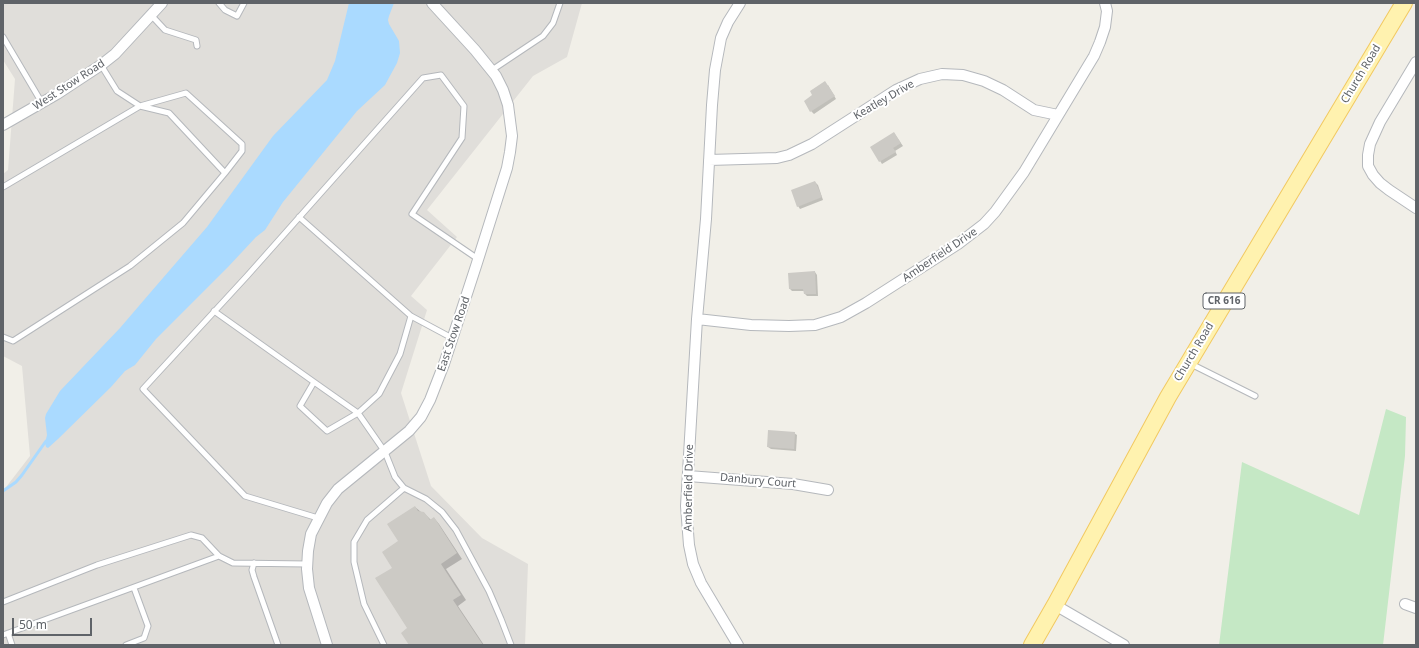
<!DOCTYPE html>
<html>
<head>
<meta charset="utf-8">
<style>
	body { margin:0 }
	#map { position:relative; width:1419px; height:648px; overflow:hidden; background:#f1efe8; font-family:"Noto Sans",sans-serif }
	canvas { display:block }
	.frame { position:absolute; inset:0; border:4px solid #5f6368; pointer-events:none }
	.scale { position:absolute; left:12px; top:618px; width:80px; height:18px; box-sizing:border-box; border:2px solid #5f6368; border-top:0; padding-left:5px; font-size:12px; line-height:14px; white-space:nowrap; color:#5f6368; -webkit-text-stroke:3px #fff; paint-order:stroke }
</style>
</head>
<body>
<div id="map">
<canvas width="1419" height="648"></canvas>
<div class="frame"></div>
<div class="scale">50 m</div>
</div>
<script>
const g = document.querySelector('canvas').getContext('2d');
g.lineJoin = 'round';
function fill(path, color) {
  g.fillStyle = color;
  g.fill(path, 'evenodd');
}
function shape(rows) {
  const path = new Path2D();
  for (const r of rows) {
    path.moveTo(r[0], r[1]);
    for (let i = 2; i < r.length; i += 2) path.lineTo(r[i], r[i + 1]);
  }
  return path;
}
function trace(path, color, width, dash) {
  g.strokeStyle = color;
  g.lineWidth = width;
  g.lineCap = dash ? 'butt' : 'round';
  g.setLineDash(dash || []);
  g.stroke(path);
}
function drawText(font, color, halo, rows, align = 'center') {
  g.font = font + ' "Noto Sans",sans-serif';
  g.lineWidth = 4;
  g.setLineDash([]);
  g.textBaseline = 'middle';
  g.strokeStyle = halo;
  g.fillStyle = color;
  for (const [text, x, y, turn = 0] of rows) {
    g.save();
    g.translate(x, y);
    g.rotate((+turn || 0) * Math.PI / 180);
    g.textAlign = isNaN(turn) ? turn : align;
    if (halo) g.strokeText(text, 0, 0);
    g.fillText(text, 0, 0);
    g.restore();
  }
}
fill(shape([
	[3,3,582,3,567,57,533,76,427,210,457,237,411,296,427,310,401,393,431,486,482,538,528,564,525,645,3,645,3,491,30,456,22,366,3,356,3,174,8,170,15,79,3,60]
]), '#e0deda');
fill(shape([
	[1386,409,1406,417,1405,456,1383,645,1219,645,1242,462,1359,515]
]), '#c5e8c5');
fill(shape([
	[349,3,394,3,389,16,388,20,389,24,399,41,400,53,397,63,385,85,357,111,283,202,265,230,256,237,228,267,156,339,135,365,125,371,111,387,58,439,48,448,46,447,45,443,47,435,45,418,46,414,60,391,120,328,150,293,207,227,273,136,327,80,335,61]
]), '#aadaff');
fill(shape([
	[828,85,836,99,814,114,811,111,813,96],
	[894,133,903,146,895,151,897,155,882,164,871,147],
	[815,182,818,185,823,200,800,209,798,206],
	[815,272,817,275,818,296,807,296,805,294,804,291,792,291,790,289],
	[794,433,797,435,796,451,771,449,768,447],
	[415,507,421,512,424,513,431,520,434,518,439,524,462,559,446,569,466,600,458,606,484,645,410,645,409,629,393,568,400,541]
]), '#0003');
trace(shape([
	[3,491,16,482,22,475,46,441]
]), '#aadaff', 3);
fill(shape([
	[825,81,835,96,810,112,804,101,812,95,810,91],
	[894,132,901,143,893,148,896,152,879,162,870,147],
	[815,181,822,197,797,207,791,190],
	[815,271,816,294,804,294,803,289,789,289,788,273],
	[768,430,795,432,794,449,767,447],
	[415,506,418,511,424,512,430,520,434,517,457,553,441,564,461,595,453,600,483,645,409,645,401,633,407,628,375,578,392,568,382,552,398,541,387,524]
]), '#cccac5');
const service = shape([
	[219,3,225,10,237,16,244,3],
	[151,15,165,30,196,40,197,46],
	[3,37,42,103],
	[492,70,543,36,553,23,560,3],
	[3,187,140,106,186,93,242,144,242,151,225,173],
	[299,217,411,316],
	[214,311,314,382,358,413,327,431,300,406,314,382],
	[3,337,13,341,130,266,183,223,225,173,169,113,140,106,117,91,101,65],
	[452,338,411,316,400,354,379,394,358,413,385,452,395,477,404,488,426,499,442,512,456,530,489,591,501,619,511,645],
	[1191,364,1255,396],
	[318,518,245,496,143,389,247,276,423,78,441,75,464,106,462,138,412,214,478,259],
	[254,563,252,570,254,577,278,645],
	[3,602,97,565,191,535,202,538,219,556,233,563,307,564],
	[8,633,12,645],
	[3,635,219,556],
	[126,645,144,638,148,626,134,588],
	[384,645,364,604,354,562,354,542,367,520,404,488]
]);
const minor = shape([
	[1416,62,1380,122,1370,144,1368,155,1368,166,1373,175,1380,183,1389,190,1416,208],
	[3,125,57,94,101,65,115,54,162,3],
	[709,160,777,158,789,155,812,144,896,90,920,79,942,74,963,75,984,81,1003,90,1034,110,1058,115],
	[697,319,751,325,789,326,815,325,841,317,866,303,958,244,984,224,995,212,1024,172,1094,56,1100,42,1105,27,1107,11,1105,3],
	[688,476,793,484,828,490],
	[1405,604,1416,608],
	[1055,605,1124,645],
	[327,645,309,588,307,569,308,551,311,534,327,503,338,489,409,431,421,417,430,400,444,364,476,266,507,168,510,152,512,136,508,105,503,90,496,76,475,50,432,3],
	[738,645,701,583,693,564,689,545,686,506,697,319,706,219,712,105,715,70,721,38,728,22,740,3]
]);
const primary = shape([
	[1032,645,1055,605,1168,397,1404,3]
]);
trace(service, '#b5b8bc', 7);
trace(minor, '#b5b8bc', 12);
trace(primary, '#f2c960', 18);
trace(service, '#fff', 5);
trace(minor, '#fff', 10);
trace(primary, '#fff2af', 16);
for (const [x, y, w] of [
	[1224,301,42]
]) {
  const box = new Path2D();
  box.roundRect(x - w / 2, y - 8, w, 16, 3);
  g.fillStyle = '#fff';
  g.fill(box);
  trace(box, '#5f6368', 1);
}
drawText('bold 10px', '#5f6368', null, [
	["CR 616",1224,301]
]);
drawText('11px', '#5f6368', '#fff', [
	["Church Road",1361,74,-59],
	["West Stow Road",69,85,-33],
	["Keatley Drive",884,100,-30],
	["Amberfield Drive",940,255,-34],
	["East Stow Road",454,334,-71],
	["Church Road",1194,352,-59],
	["Danbury Court",758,481,5],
	["Amberfield Drive",689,488,-89]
]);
</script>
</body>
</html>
